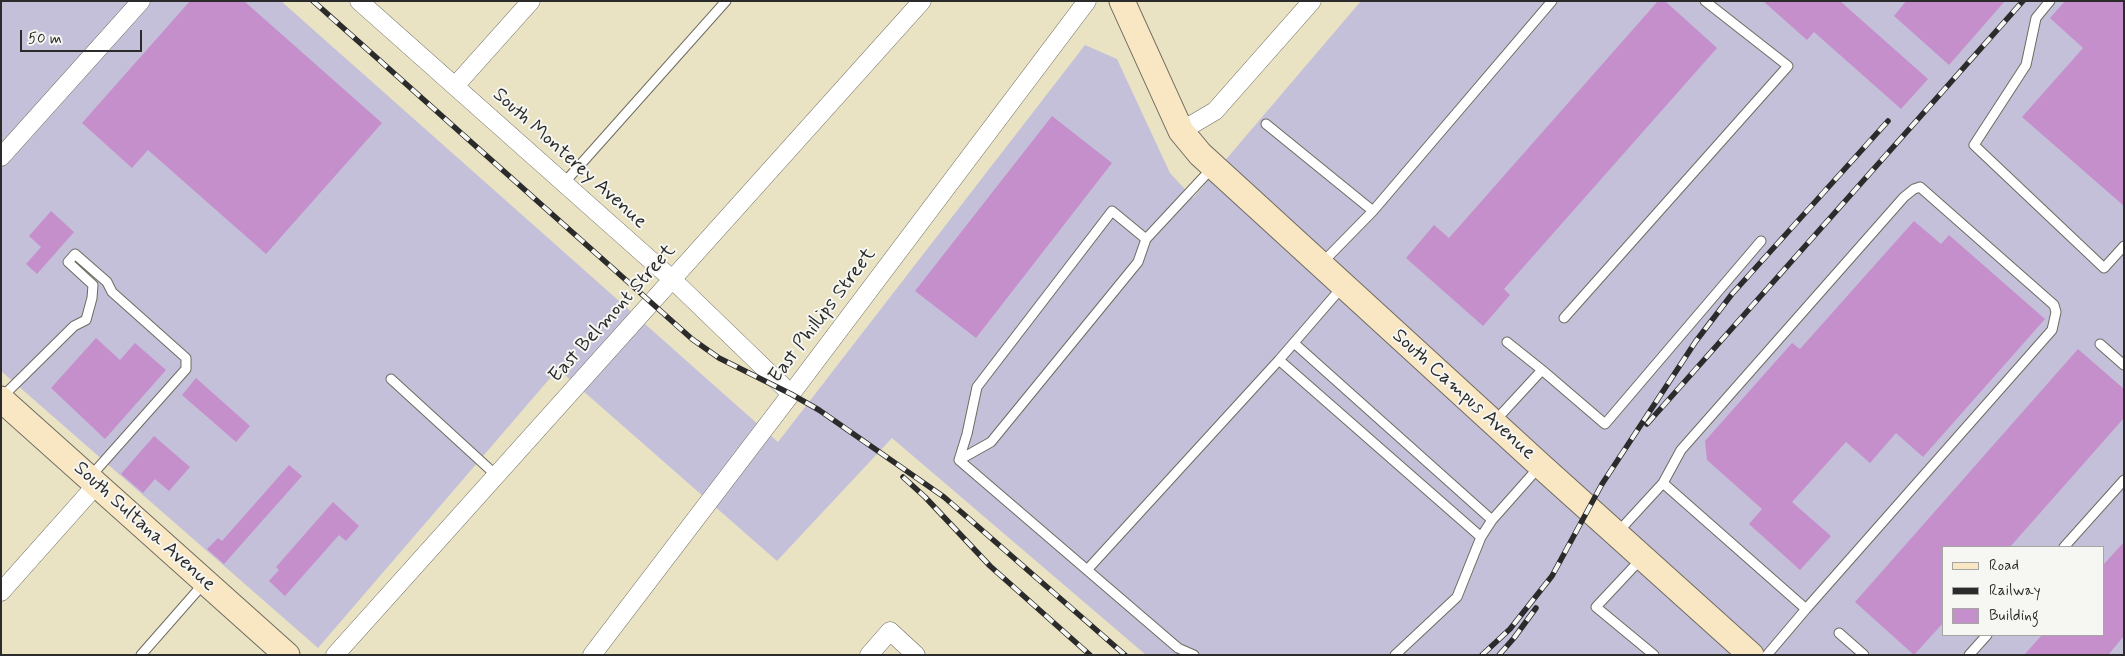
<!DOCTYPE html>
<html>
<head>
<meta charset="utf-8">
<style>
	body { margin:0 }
	#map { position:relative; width:2125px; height:656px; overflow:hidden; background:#e9e3c3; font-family:Mynerve,sans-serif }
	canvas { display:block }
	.frame { position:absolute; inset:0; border:2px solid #2b2b2b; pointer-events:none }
	.legend { position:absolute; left:1942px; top:546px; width:162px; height:90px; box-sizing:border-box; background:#f6f6f2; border:1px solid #a5a5a2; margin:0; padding:6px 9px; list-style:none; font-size:15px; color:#2b2b2b }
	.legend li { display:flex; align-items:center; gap:10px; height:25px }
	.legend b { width:25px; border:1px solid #a5a5a2 }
	.scale { position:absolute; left:20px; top:30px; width:122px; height:22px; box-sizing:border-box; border:2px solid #2b2b2b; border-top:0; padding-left:6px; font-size:15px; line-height:18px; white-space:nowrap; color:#2b2b2b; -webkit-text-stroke:4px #f6f6f2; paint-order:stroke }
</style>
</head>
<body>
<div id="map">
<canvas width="2125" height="656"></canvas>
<div class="frame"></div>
<ul class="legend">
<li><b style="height:6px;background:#f9e7c3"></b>Road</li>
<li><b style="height:6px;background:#2b2b2b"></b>Railway</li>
<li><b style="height:14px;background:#c58fcc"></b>Building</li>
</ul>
<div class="scale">50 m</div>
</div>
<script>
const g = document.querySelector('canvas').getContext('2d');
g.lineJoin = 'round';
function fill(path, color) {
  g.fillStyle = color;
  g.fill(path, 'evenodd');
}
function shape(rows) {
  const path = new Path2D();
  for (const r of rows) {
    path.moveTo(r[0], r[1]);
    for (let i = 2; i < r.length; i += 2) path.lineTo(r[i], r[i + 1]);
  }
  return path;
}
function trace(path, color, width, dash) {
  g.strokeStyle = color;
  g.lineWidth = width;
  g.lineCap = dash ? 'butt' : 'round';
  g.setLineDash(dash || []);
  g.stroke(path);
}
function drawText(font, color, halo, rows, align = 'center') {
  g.font = font + ' Mynerve,sans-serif';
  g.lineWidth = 4;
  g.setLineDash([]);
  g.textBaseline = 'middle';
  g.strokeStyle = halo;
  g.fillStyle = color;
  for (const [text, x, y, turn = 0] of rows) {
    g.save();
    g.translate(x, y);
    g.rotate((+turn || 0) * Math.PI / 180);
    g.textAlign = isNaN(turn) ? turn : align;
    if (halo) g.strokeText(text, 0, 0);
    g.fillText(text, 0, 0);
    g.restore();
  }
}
fill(shape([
	[1,1,281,1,778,442,1085,45,1117,59,1170,173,1193,198,1361,1,2124,1,2124,655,1146,655,892,438,777,561,558,369,318,648,1,371],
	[1944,547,2104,547,2104,635,1944,635]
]), '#c5c0da');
fill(shape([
	[190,1,244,1,382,123,266,254,148,150,132,168,82,123],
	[1658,1,1665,1,1717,48,1504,289,1510,295,1483,326,1406,258,1434,225,1449,238],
	[1763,1,1840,1,1928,79,1901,109,1814,32,1807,40],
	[1906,1,2005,1,1949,65,1894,16],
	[2065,1,2124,1,2124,206,2022,117,2083,48,2050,18],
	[1052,116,1112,163,976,338,915,291],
	[51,211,74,232,37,274,26,264,41,247,29,236],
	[1914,221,1941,244,1949,235,2045,319,1923,457,1896,433,1870,463,1846,442,1792,502,1831,536,1800,570,1749,524,1762,509,1707,460,1705,441,1792,343,1800,349],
	[96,338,120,360,135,343,166,370,105,439,51,388],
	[2078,349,2124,389,2124,418,2010,547,1944,547,1944,622,1914,655,1855,602],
	[196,378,250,426,236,442,182,395],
	[154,436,190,467,169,491,155,479,143,493,121,474],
	[289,465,302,476,224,564,207,549,218,538,222,541],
	[333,502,359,526,346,541,339,535,285,596,269,581,279,570,276,567],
	[2124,542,2124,636,2108,655,2024,655,2042,635,2104,635,2104,564]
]), '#c58fcc');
const lane = shape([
	[2050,1,2036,18,2026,65,1974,145,2104,268,2124,246],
	[1266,124,1373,211,1322,263],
	[564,183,726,1],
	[1373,211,1552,1],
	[1564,318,1788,66,1705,1],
	[1294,343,1492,520,1539,467],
	[2100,344,2124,365],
	[1279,360,1343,286],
	[1542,370,1605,424,1761,241],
	[391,379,497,476],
	[2,397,74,326,86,320,92,298,93,285,68,262,75,254,107,282,112,292,186,358,186,369,90,477],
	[1495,421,1542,370,1507,342],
	[959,460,991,442,1138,262,1146,239],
	[1618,532,1663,483,1681,450,1904,197,1914,189,1920,187,2054,305,2056,312,2052,330,1806,609,1663,483],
	[1481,537,1492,520],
	[2064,547,2124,480],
	[1641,559,1596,607,1654,655],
	[1087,570,1279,360,1481,537,1457,597,1395,655],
	[1839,633,1864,655],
	[141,655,205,582],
	[1194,655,1178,648,959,460,967,434,977,387,1112,211,1146,239,1213,167],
	[1767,655,1806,609],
	[1969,655,1987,635]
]);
const street = shape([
	[359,1,673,280,791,394],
	[455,86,531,1],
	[1181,131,1215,111,1312,1],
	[1,157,141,1],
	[1,592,97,484],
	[335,655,922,1],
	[592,655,791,394,1087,1],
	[869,655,890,631,916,655]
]);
const secondary = shape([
	[1122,1,1181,131,1200,154,1541,466,1751,655],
	[1,399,287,655]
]);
trace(lane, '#6e6b60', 11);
trace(street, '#6e6b60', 19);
trace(secondary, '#6e6b60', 27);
trace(lane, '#fff', 9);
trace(street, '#fff', 18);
trace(secondary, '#f9e7c3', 25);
const rail = shape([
	[313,1,692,339,719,358,791,394,819,410,944,497,1125,655],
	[1647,424,2023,1],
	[903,477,925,497,990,566,1090,655],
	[1482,655,1510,629,1552,576,1602,484,1696,341,1732,294,1888,121],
	[1499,655,1514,638,1536,608]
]);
trace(rail, '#2b2b2b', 5.5);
trace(rail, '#f6f6f2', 4, [11]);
drawText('20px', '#2b2b2b', '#f6f6f2', [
	["South Monterey Avenue",569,159,42],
	["East Belmont Street",613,314,-48],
	["East Phillips Street",823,316,-53],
	["South Campus Avenue",1463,395,42],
	["South Sultana Avenue",144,527,42]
]);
</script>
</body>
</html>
